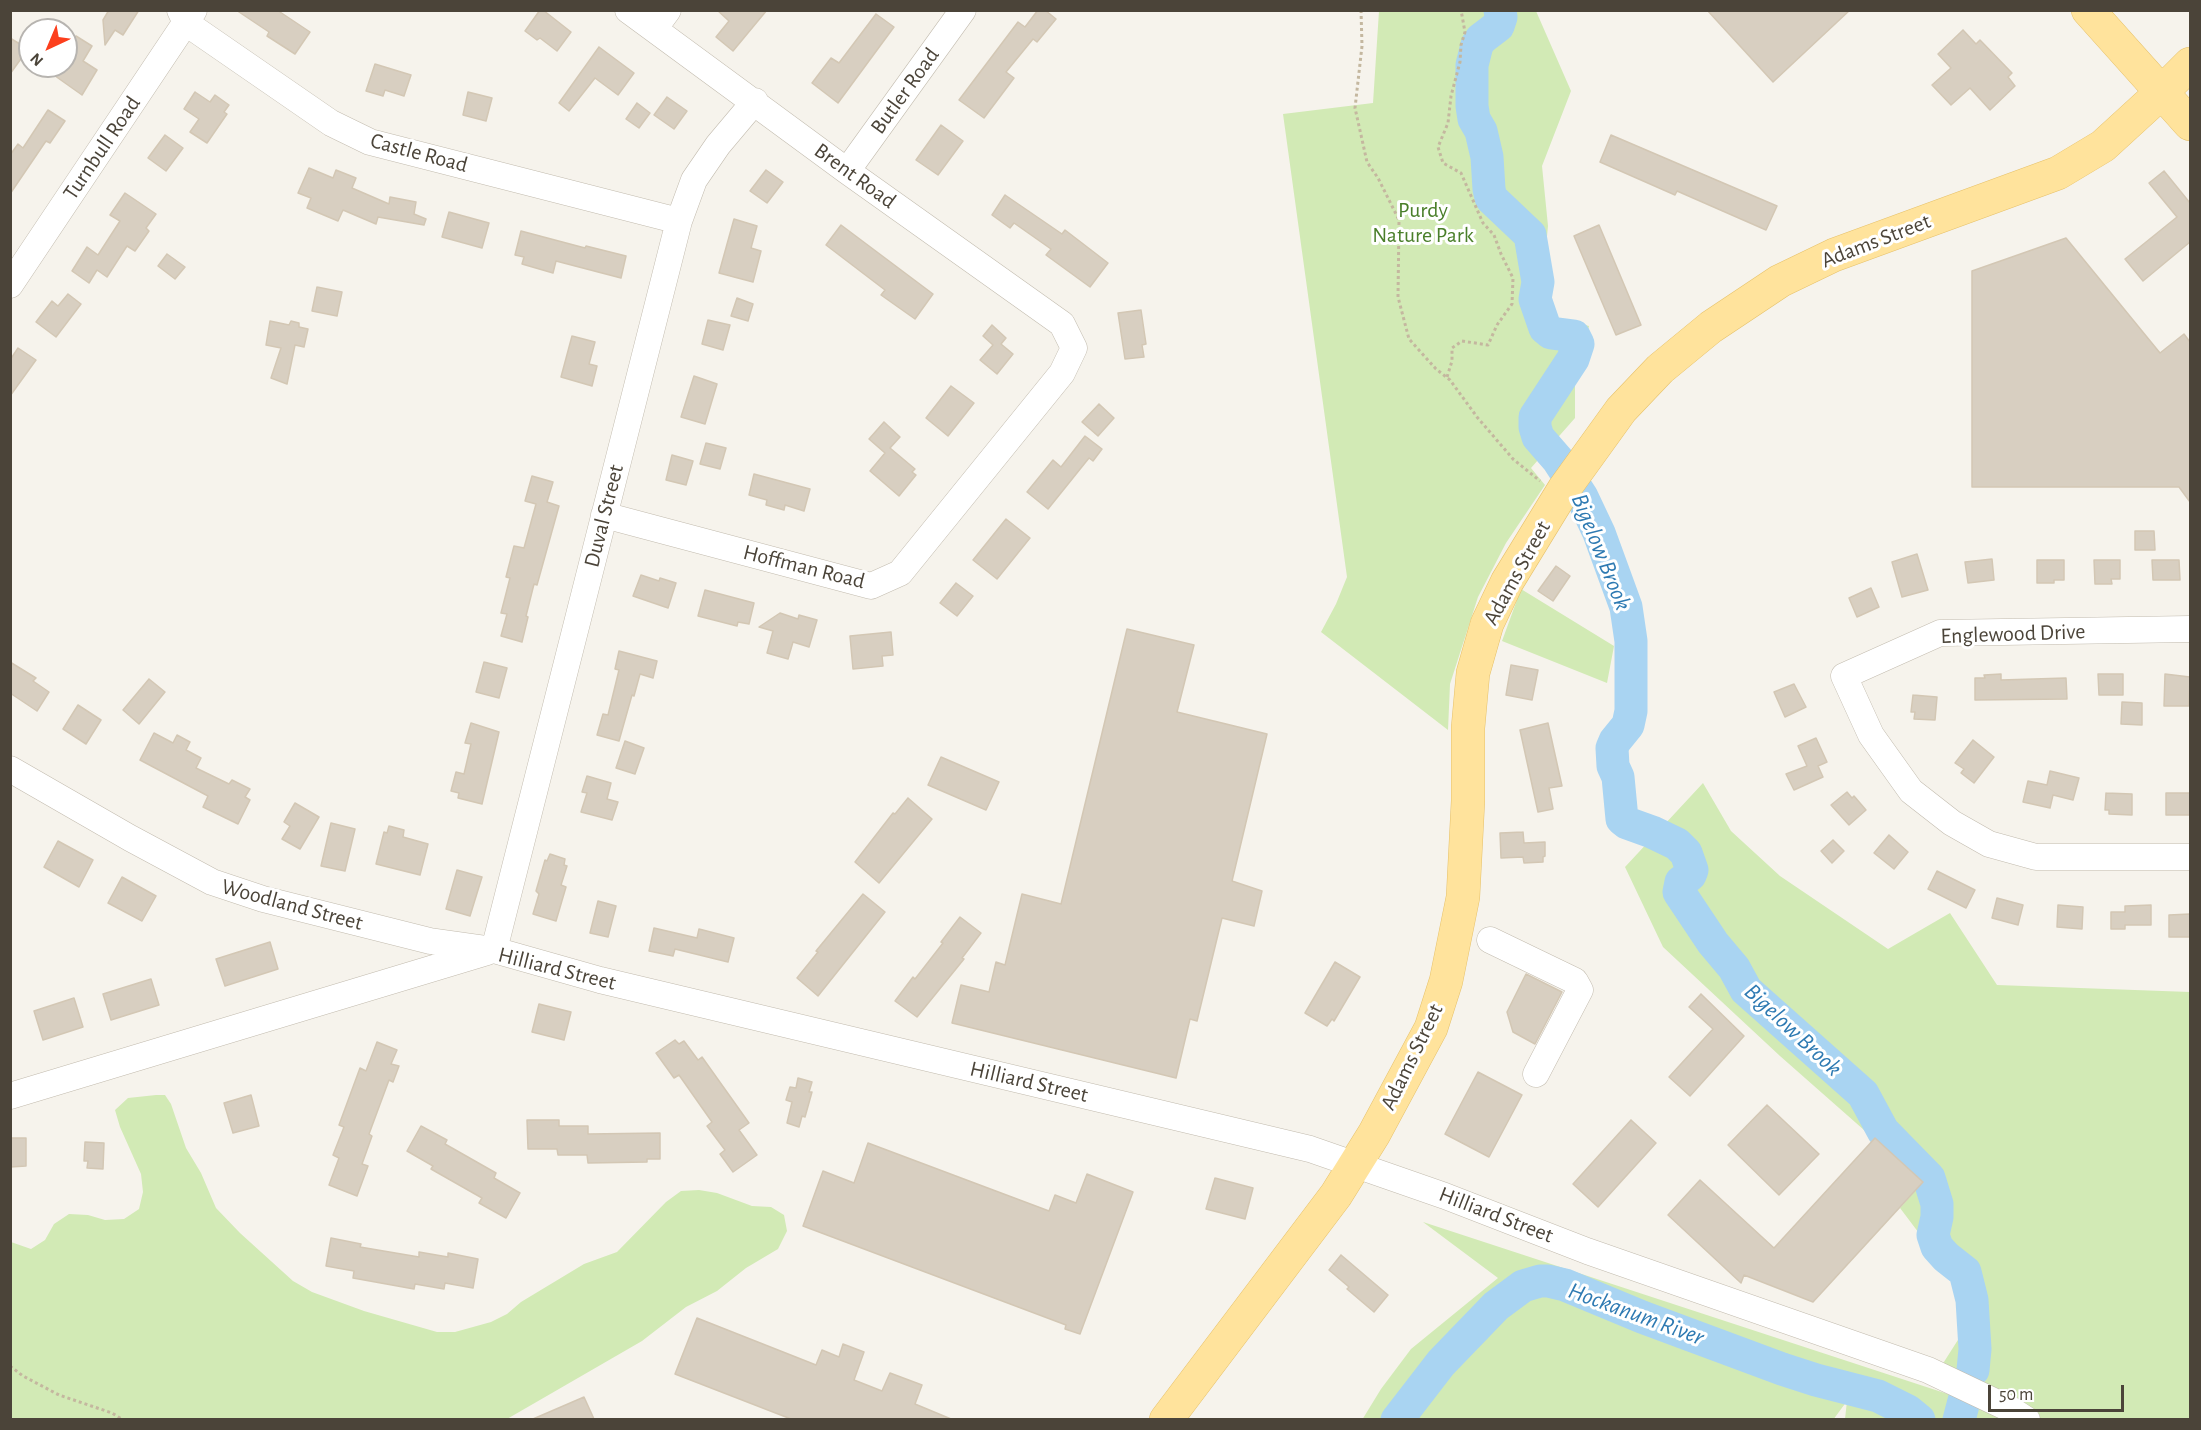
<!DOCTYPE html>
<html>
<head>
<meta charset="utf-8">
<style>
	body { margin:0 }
	#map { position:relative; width:2201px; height:1430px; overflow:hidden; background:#f6f3ec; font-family:"Alegreya Sans",sans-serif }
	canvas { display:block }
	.frame { position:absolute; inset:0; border:12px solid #4b4439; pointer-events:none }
	.north { position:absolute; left:18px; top:18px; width:60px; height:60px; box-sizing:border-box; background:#fff; border:2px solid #b7b4b0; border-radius:50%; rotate:224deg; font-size:16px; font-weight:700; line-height:24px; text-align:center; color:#4b4439 }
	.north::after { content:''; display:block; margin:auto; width:21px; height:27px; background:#fc3f1d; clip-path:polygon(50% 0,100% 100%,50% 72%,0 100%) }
	.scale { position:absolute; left:1988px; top:1385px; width:136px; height:27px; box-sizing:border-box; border:3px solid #4b4439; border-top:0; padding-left:8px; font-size:18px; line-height:21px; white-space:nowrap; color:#4b4439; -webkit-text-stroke:4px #fff; paint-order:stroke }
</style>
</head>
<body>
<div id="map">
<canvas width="2201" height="1430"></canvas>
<div class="frame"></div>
<div class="north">N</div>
<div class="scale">50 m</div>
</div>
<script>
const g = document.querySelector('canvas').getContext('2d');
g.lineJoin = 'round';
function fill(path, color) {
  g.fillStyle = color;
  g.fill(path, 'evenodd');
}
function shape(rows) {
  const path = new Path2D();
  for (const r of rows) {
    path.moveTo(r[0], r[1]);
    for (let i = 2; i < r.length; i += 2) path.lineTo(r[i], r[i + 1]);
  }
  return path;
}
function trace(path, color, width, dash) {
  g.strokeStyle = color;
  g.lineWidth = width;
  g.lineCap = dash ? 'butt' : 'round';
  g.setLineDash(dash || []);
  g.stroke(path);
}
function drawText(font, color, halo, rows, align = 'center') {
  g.font = font + ' "Alegreya Sans",sans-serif';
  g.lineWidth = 6;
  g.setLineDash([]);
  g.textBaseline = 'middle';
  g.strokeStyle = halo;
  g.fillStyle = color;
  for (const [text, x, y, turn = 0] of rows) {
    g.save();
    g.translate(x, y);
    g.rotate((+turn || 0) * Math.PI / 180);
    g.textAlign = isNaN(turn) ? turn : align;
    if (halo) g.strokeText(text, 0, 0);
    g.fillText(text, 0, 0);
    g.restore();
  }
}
fill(shape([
	[1379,11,1536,11,1571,91,1542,166,1548,226,1542,286,1536,309,1552,316,1589,326,1584,350,1575,381,1575,418,1531,468,1545,485,1506,543,1478,597,1450,684,1448,730,1321,632,1336,604,1347,577,1283,114,1373,103],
	[1521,589,1614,646,1607,683,1502,641],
	[1703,783,1731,831,1780,876,1888,949,1950,913,1997,985,2190,992,2190,1419,2034,1419,1942,1365,1977,1310,1900,1208,1923,1182,1780,1056,1663,947,1625,867],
	[156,1095,165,1095,171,1104,186,1148,201,1173,216,1208,240,1233,293,1281,312,1292,364,1311,437,1332,455,1332,491,1322,507,1314,521,1302,584,1264,617,1252,666,1202,681,1191,699,1190,717,1193,752,1206,771,1207,784,1215,787,1231,778,1249,746,1268,717,1291,686,1307,642,1341,507,1419,11,1419,11,1242,31,1249,45,1240,54,1224,69,1214,88,1215,105,1220,124,1219,139,1209,143,1192,141,1174,120,1127,115,1110,128,1098],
	[1423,1222,1963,1399,2000,1419,1845,1419,1847,1401,1833,1420,1362,1420,1381,1389,1411,1349,1498,1278]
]), '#d2eab5');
trace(shape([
	[1500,10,1501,17,1498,26,1481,39,1477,45,1472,65,1472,106,1474,119,1481,131,1487,157,1489,189,1491,198,1530,235,1538,282,1535,299,1545,328,1551,333,1574,336,1578,344,1573,359,1535,417,1535,427,1538,437,1558,460,1582,497,1599,533,1626,607,1631,641,1631,711,1628,725,1615,741,1612,748,1613,766,1618,777,1622,819,1627,823,1652,832,1677,844,1686,853,1692,870,1690,875,1681,882,1679,892,1713,943,1734,968,1746,990,1863,1094,1883,1131,1929,1178,1937,1204,1937,1217,1933,1235,1937,1247,1946,1257,1965,1272,1972,1300,1975,1349,1973,1370],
	[1397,1420,1441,1363,1496,1306,1523,1286,1540,1281,1548,1281,1565,1285,1642,1317,1782,1369,1816,1380,1878,1396,1908,1411,1919,1420],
	[1959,1420,1964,1401]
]), '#a9d4f2', 33);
const building = shape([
	[109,10,139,10,123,35,115,30,105,45,103,20,109,10],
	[236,10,277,10,310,32,295,54,267,36,269,32,236,10],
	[540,10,543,10,571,32,557,51,540,38,537,40,525,31,540,10],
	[717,10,767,10,733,51,716,37,729,21,717,10],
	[1038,10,1045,10,1056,19,1037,42,1033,39,1006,72,1014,78,984,118,959,100,1018,22,1025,27,1038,10],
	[1707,10,1850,10,1773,82,1707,10],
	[876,14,894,27,838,103,812,83,831,58,839,63,876,14],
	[1963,30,1976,44,1980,40,2012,73,2008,77,2015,86,1990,110,1970,88,1951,105,1932,85,1951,68,1938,54,1963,30],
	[76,36,92,46,83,61,97,70,82,95,41,66,66,66,66,51,76,36],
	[10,38,28,49,10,74,10,38],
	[599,47,634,73,618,95,595,78,569,111,559,103,599,47],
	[375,64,411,75,404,96,385,90,383,96,366,91,375,64],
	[195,92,210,102,215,95,229,105,224,112,227,114,207,143,190,132,199,119,184,109,195,92],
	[468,92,492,98,486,121,463,115,468,92],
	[667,97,687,111,674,129,654,115,667,97],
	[637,103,650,113,639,128,626,119,637,103],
	[48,110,65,121,50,143,46,141,10,194,10,155,18,144,23,148,48,110],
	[941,125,963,141,938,175,916,160,941,125],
	[165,135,183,148,166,171,148,158,165,135],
	[1611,135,1777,206,1766,230,1677,191,1675,195,1600,162,1611,135],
	[309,168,333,178,336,170,356,178,352,188,389,204,390,197,416,202,414,214,426,219,424,225,378,217,376,224,343,210,338,221,307,208,311,198,298,193,309,168],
	[766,170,783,182,767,203,750,191,766,170],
	[2164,171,2190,203,2190,242,2143,281,2125,259,2177,217,2149,183,2164,171],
	[125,193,156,214,146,228,149,231,135,251,127,246,107,277,97,270,89,283,72,271,87,247,98,255,120,221,110,215,125,193],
	[1005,195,1062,234,1065,230,1108,263,1090,287,1046,255,1051,249,1014,223,1010,228,992,215,1005,195],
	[449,212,489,223,482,248,442,237,449,212],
	[734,219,757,226,751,248,761,251,753,282,719,273,734,219],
	[841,225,933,294,915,319,881,295,885,290,826,245,841,225],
	[1599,225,1641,325,1616,335,1574,236,1599,225],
	[521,231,585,248,586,246,626,256,621,278,556,261,553,273,522,264,524,257,515,255,521,231],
	[2066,238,2160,353,2184,334,2190,342,2190,502,2179,487,1972,487,1972,271,2066,238],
	[167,254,185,267,175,279,158,266,167,254],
	[317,287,342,292,337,316,312,311,317,287],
	[68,294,81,304,56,337,36,322,52,301,58,306,68,294],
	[737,298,753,304,748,321,731,316,737,298],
	[1141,310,1146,344,1142,345,1144,357,1125,359,1118,313,1141,310],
	[708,320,730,325,723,350,702,344,708,320],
	[270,321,289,325,291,321,299,323,299,327,308,329,304,347,295,345,287,384,271,378,281,348,266,345,270,321],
	[992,325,1006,338,1001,344,1013,354,997,374,980,360,993,345,983,336,992,325],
	[572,336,595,342,589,364,597,366,592,386,561,377,572,336],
	[18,348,36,360,10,396,10,360,18,348],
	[694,376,717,384,705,424,681,417,694,376],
	[951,386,974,403,948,436,926,418,951,386],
	[1099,404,1114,418,1098,436,1082,422,1099,404],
	[884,422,900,437,890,448,915,469,912,472,916,475,899,496,870,471,885,453,869,439,884,422],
	[1085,436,1102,449,1093,461,1089,458,1048,509,1027,492,1053,460,1061,467,1085,436],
	[706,443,726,448,720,469,700,464,706,443],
	[672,455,693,461,686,485,666,480,672,455],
	[754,474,810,489,804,511,785,505,784,510,766,505,767,500,749,495,754,474],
	[532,476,553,482,547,502,559,506,537,585,534,584,526,616,528,617,522,642,501,636,507,614,501,613,510,578,506,577,514,546,524,548,536,504,525,501,532,476],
	[1006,519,1030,538,997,579,973,560,1006,519],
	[2135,531,2154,531,2155,550,2135,550,2135,531],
	[1917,554,1928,590,1902,597,1892,562,1917,554],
	[1992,559,1994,580,1968,583,1965,562,1992,559],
	[2037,560,2064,560,2064,580,2054,580,2054,583,2037,583,2037,560],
	[2094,560,2120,560,2120,579,2111,579,2112,584,2095,584,2094,560],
	[2152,560,2179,560,2180,580,2153,580,2152,560],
	[1556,566,1570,576,1553,601,1538,591,1556,566],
	[641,575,659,581,660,578,676,583,668,608,633,596,641,575],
	[956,583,973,596,957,616,940,603,956,583],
	[1871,588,1879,607,1857,617,1849,598,1871,588],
	[705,590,754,603,749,624,738,622,737,626,698,616,705,590],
	[780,613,798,619,799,615,817,620,809,647,793,642,788,659,767,653,773,631,759,627,780,613],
	[1127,629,1194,645,1177,712,1267,734,1232,881,1262,891,1254,926,1222,918,1197,1021,1190,1019,1176,1078,952,1023,961,985,989,992,996,962,1005,965,1022,894,1061,904,1127,629],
	[891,632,893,655,882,656,883,666,853,669,850,636,891,632],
	[619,651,657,661,653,678,640,674,634,696,632,695,619,741,597,735,603,714,608,715,619,670,615,669,619,651],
	[10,662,36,678,33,681,49,692,37,711,10,693,10,662],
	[484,662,507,668,499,698,476,692,484,662],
	[1511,665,1538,670,1532,700,1506,695,1511,665],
	[2001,674,2001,680,2066,678,2067,699,1975,700,1975,678,1985,678,1984,675,2001,674],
	[2098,674,2123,674,2123,695,2099,695,2098,674],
	[2165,674,2190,677,2189,706,2164,706,2165,674],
	[149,679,165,692,139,724,123,710,149,679],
	[1794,684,1806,707,1785,717,1774,692,1794,684],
	[1913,695,1937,697,1935,720,1914,719,1915,712,1911,712,1913,695],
	[2122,702,2142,703,2142,725,2121,724,2122,702],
	[78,705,101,720,86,744,63,729,78,705],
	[471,723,499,732,482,804,458,798,459,793,451,791,456,772,464,774,471,744,465,743,471,723],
	[1548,723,1562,786,1549,788,1553,809,1538,812,1520,730,1548,723],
	[154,733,173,743,177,735,190,742,186,750,201,758,196,768,229,784,232,780,250,789,245,797,250,800,238,824,203,807,208,796,140,760,154,733],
	[1816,738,1827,762,1818,766,1823,777,1794,790,1786,774,1807,766,1798,746,1816,738],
	[1973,740,1994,757,1974,783,1961,773,1964,769,1955,763,1973,740],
	[625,741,644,748,635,774,616,768,625,741],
	[941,757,999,782,986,810,928,785,941,757],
	[2050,771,2079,778,2073,800,2053,795,2050,808,2023,802,2028,781,2047,785,2050,771],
	[587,776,611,783,607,799,618,802,612,820,581,812,587,793,582,792,587,776],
	[1847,792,1852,798,1854,796,1866,810,1849,825,1831,805,1847,792],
	[2106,793,2132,794,2132,815,2109,814,2109,810,2105,810,2106,793],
	[2166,793,2190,793,2190,815,2166,815,2166,793],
	[908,798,932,819,879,883,855,862,893,813,895,814,908,798],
	[295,803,319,817,300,849,282,839,290,826,284,822,295,803],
	[331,823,355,829,345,871,321,866,331,823],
	[389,826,404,830,403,837,428,844,420,875,376,864,384,832,387,833,389,826],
	[1523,832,1524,843,1545,842,1545,856,1543,857,1543,862,1524,863,1523,857,1501,858,1500,833,1523,832],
	[1889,835,1908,852,1894,869,1874,853,1889,835],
	[1833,840,1844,851,1832,863,1821,851,1833,840],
	[58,841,93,860,79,887,44,867,58,841],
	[550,854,565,859,564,865,567,866,561,885,566,887,556,921,533,914,539,894,536,891,545,860,547,861,550,854],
	[457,870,482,877,470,916,446,909,457,870],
	[1937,871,1975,890,1966,908,1928,889,1937,871],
	[122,877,156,896,142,921,108,903,122,877],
	[863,894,885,912,818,996,797,978,818,952,816,951,863,894],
	[1997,898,2023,905,2018,925,1992,918,1997,898],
	[598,901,616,906,608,937,590,933,598,901],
	[2058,905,2083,907,2082,929,2057,927,2058,905],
	[2151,905,2151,925,2125,925,2125,929,2111,929,2111,912,2125,912,2125,906,2151,905],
	[2190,914,2190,937,2169,937,2169,915,2190,914],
	[960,917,981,933,962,958,964,959,917,1017,895,1001,913,977,915,979,943,943,941,942,960,917],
	[654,928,697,938,699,929,734,938,728,962,675,949,673,956,649,951,654,928],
	[270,942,278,969,225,986,216,959,270,942],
	[1335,962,1360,977,1334,1021,1332,1019,1327,1026,1305,1013,1335,962],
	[1526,974,1562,992,1535,1044,1513,1032,1507,1012,1526,974],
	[151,979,159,1005,111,1020,103,994,151,979],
	[1701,994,1744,1036,1690,1096,1669,1077,1713,1029,1689,1007,1701,994],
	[74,998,83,1027,43,1040,34,1011,74,998],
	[539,1004,571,1012,564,1040,532,1032,539,1004],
	[675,1040,679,1044,684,1041,698,1060,702,1057,749,1123,739,1130,757,1155,733,1172,720,1154,725,1150,707,1126,712,1122,679,1075,674,1078,656,1053,675,1040],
	[377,1042,397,1050,391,1064,399,1066,393,1082,389,1080,369,1134,372,1136,362,1164,368,1166,357,1196,329,1185,339,1158,333,1155,344,1127,339,1125,360,1068,366,1071,377,1042],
	[1478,1072,1522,1095,1489,1157,1445,1134,1478,1072],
	[798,1078,812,1082,809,1092,812,1092,805,1117,802,1116,799,1127,787,1123,792,1102,786,1100,790,1087,796,1088,798,1078],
	[251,1095,259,1126,233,1133,224,1103,251,1095],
	[1767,1105,1819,1154,1779,1195,1728,1145,1767,1105],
	[527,1120,559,1120,559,1126,588,1126,588,1134,660,1133,660,1159,647,1159,647,1162,588,1163,587,1155,558,1155,557,1149,528,1149,527,1120],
	[1631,1120,1656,1143,1598,1207,1573,1184,1631,1120],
	[421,1126,447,1140,445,1144,496,1173,494,1178,520,1193,506,1218,479,1203,482,1198,431,1169,433,1166,407,1151,421,1126],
	[10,1138,26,1138,26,1166,10,1167,10,1138],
	[1875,1138,1923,1182,1813,1302,1744,1275,1741,1283,1668,1215,1700,1180,1774,1248,1875,1138],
	[85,1142,104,1143,103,1169,87,1168,88,1161,84,1161,85,1142],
	[868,1143,1049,1211,1055,1195,1076,1203,1087,1174,1133,1192,1080,1334,1065,1329,1066,1325,803,1226,823,1171,854,1183,868,1143],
	[1215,1178,1253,1188,1245,1219,1206,1209,1215,1178],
	[331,1238,361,1244,360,1247,419,1257,419,1252,448,1257,448,1253,478,1259,473,1288,445,1283,444,1289,415,1284,414,1289,353,1278,354,1271,326,1266,331,1238],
	[1341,1255,1388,1295,1374,1312,1347,1289,1349,1287,1329,1270,1341,1255],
	[697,1318,816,1365,822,1350,839,1357,843,1344,864,1352,854,1380,882,1391,890,1373,922,1385,915,1404,951,1419,791,1419,675,1374,697,1318],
	[584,1397,594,1419,533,1419,584,1397]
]);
fill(building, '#d8cfc1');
trace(building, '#d3c7b4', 1.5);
const minor = shape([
	[180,10,186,23,331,123,370,142,679,221],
	[654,29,668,10],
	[847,171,963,10],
	[10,285,194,10],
	[604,515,871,586,900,573,1062,373,1074,348,1062,324,847,171,628,10],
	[2190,629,1940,633,1844,676,1871,735,1911,791,1952,823,1989,844,2036,857,2190,857],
	[10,769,130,838,212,882,263,899,430,941,494,950,600,980,1310,1149,1445,1196,1587,1251,1928,1370,2010,1409,2027,1420],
	[1490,940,1575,981,1580,990,1536,1074],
	[494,950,679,221,694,180,718,145,755,101],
	[10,1096,487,952]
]);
const major = shape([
	[2088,10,2190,124],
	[1166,1420,1336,1195,1374,1134,1431,1028,1446,981,1463,897,1468,801,1468,728,1473,673,1487,624,1507,582,1564,489,1621,410,1660,369,1711,327,1780,281,1834,255,2058,173,2103,146,2162,92,2190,64]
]);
trace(minor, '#c2bbae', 27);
trace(major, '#e6c16a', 34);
trace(shape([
	[1361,10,1362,46,1355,108,1367,162,1378,178,1399,220,1398,297,1409,339,1436,369,1450,380,1477,417,1513,459,1540,481],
	[1447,377,1452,361,1452,348,1462,341,1488,345,1497,325,1512,304,1513,278,1501,254,1494,235,1483,223,1461,173,1443,163,1438,147,1448,123,1451,96,1460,62,1461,45,1465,32,1461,10],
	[10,1366,23,1376,59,1395,112,1413,123,1420]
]), '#c4b79f', 3, [3, 3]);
trace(minor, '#fff', 26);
trace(major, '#ffe39c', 33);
drawText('22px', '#4b4439', '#fff', [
	["Butler Road",905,91,-54],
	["Turnbull Road",102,148,-56],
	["Castle Road",419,153,15],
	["Brent Road",855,176,36],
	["Adams Street",1876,241,-21],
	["Duval Street",604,516,-76],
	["Hoffman Road",804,567,14],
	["Adams Street",1517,573,-61],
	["Englewood Drive",2013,634,-2],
	["Woodland Street",292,905,15],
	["Hilliard Street",557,969,14],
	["Adams Street",1412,1057,-64],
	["Hilliard Street",1029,1082,13],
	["Hilliard Street",1496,1215,21]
]);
drawText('22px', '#4a7f2a', '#fff', [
	["Purdy",1423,210],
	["Nature Park",1423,235]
]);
drawText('italic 24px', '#2e7ab2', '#fff', [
	["Bigelow Brook",1601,552,68],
	["Bigelow Brook",1793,1030,43],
	["Hockanum River",1636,1314,20]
]);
</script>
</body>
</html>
